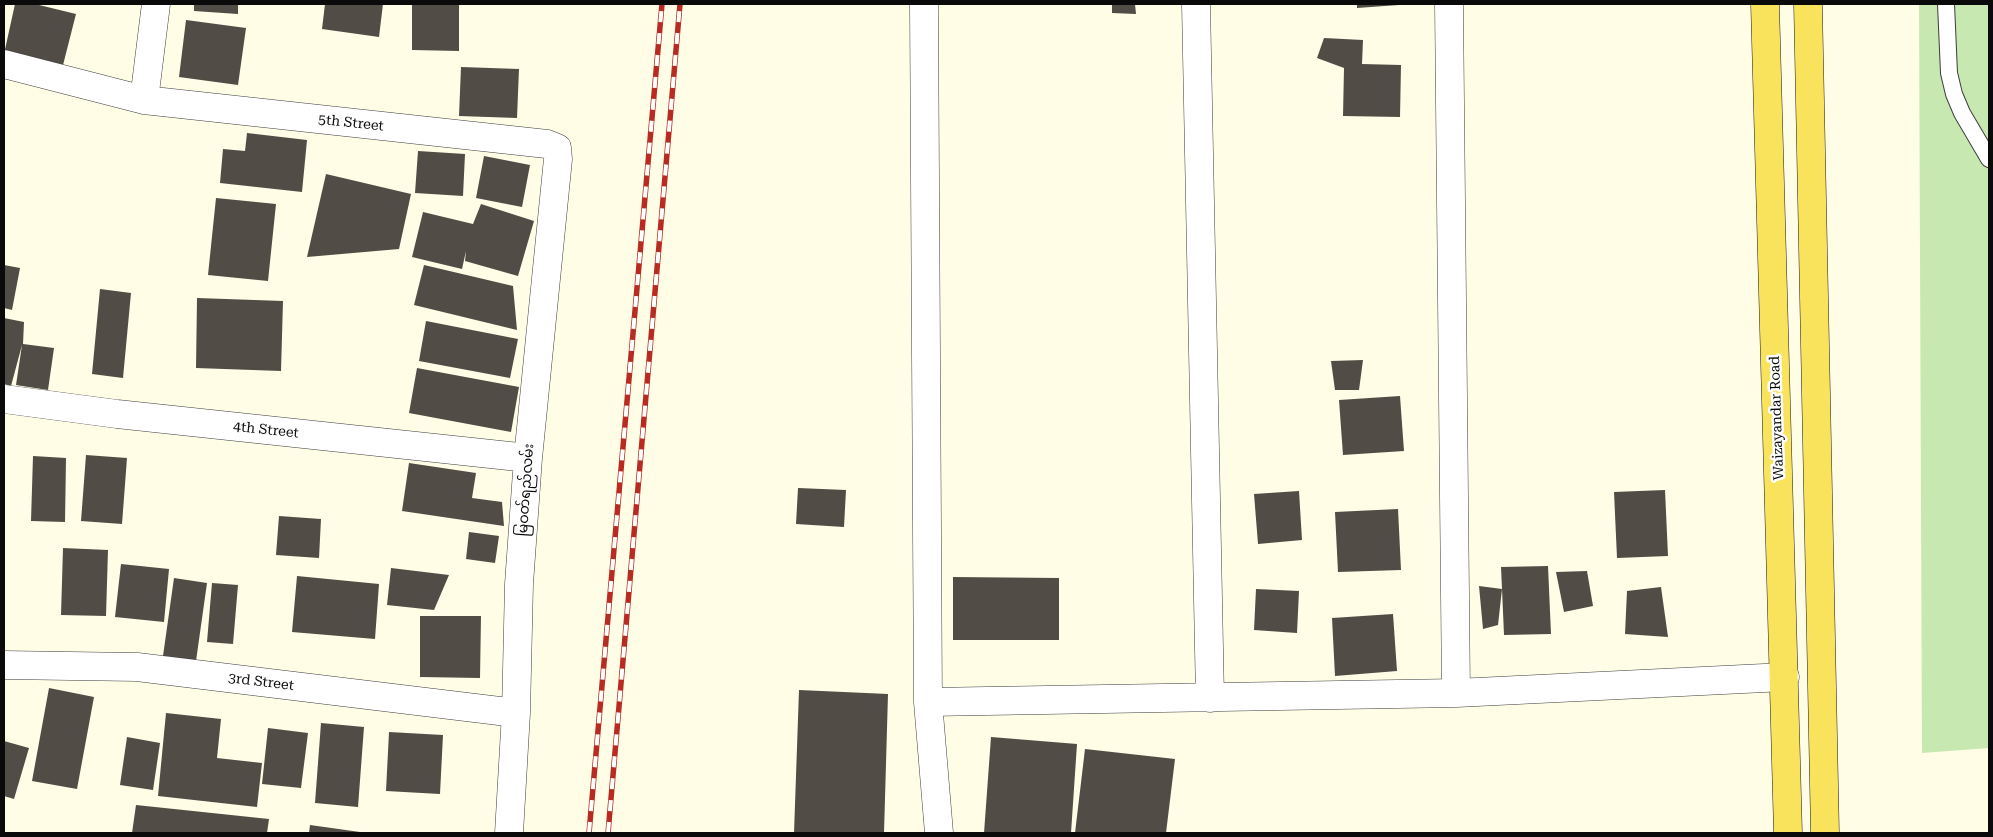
<!DOCTYPE html>
<html>
<head>
<meta charset="utf-8">
<style>
	body { margin:0 }
	#map { position:relative; width:1993px; height:837px; overflow:hidden; background:#fffde6; font-family:"Roboto Serif",serif }
	canvas { display:block }
	.frame { position:absolute; inset:0; border:5px solid #0a0a0a; pointer-events:none }
</style>
</head>
<body>
<div id="map">
<canvas width="1993" height="837"></canvas>
<div class="frame"></div>
</div>
<script>
const g = document.querySelector('canvas').getContext('2d');
g.lineJoin = 'round';
function fill(path, color) {
  g.fillStyle = color;
  g.fill(path, 'evenodd');
}
function shape(rows) {
  const path = new Path2D();
  for (const r of rows) {
    path.moveTo(r[0], r[1]);
    for (let i = 2; i < r.length; i += 2) path.lineTo(r[i], r[i + 1]);
  }
  return path;
}
function trace(path, color, width, dash) {
  g.strokeStyle = color;
  g.lineWidth = width;
  g.lineCap = dash ? 'butt' : 'round';
  g.setLineDash(dash || []);
  g.stroke(path);
}
function drawText(font, color, halo, rows, align = 'center') {
  g.font = font + ' "Roboto Serif","Noto Sans Myanmar",serif';
  g.lineWidth = 5;
  g.setLineDash([]);
  g.textBaseline = 'middle';
  g.strokeStyle = halo;
  g.fillStyle = color;
  for (const [text, x, y, turn = 0] of rows) {
    g.save();
    g.translate(x, y);
    g.rotate((+turn || 0) * Math.PI / 180);
    g.textAlign = isNaN(turn) ? turn : align;
    if (halo) g.strokeText(text, 0, 0);
    g.fillText(text, 0, 0);
    g.restore();
  }
}
fill(shape([
	[1919,4,1989,4,1989,748,1922,753]
]), '#c8e8b2');
fill(shape([
	[15,4,35,4,76,14,62,69,4,54],
	[194,4,238,4,238,14,194,11],
	[325,4,383,4,379,37,322,29],
	[412,4,459,4,459,51,412,50],
	[1112,4,1135,4,1136,14,1112,13],
	[1357,4,1398,4,1399,5,1357,8],
	[186,20,246,28,238,85,179,77],
	[1324,38,1363,40,1362,64,1401,65,1400,117,1343,116,1344,68,1317,58],
	[461,67,519,69,517,118,459,116],
	[247,133,307,140,302,192,220,183,223,149,245,151],
	[418,151,465,154,463,196,415,193],
	[484,156,530,165,522,207,476,198],
	[326,174,411,194,399,249,307,257],
	[216,198,276,204,268,281,208,275],
	[481,204,534,221,518,276,465,261,466,251,462,269,412,257,423,212,473,224],
	[4,265,20,268,12,310,4,308],
	[424,265,513,286,517,330,414,305],
	[100,289,131,293,123,378,92,374],
	[197,298,283,301,281,371,196,368],
	[4,318,24,322,23,344,54,348,48,390,16,385,22,345,11,386,4,384],
	[426,321,518,339,510,378,419,361],
	[1363,360,1359,390,1335,390,1331,361],
	[417,368,519,387,511,432,409,413],
	[1400,396,1404,451,1343,455,1339,400],
	[86,455,127,458,122,524,81,521],
	[33,456,66,458,65,522,31,521],
	[409,463,476,473,472,498,502,502,504,526,402,511],
	[798,488,846,490,844,527,796,524],
	[1665,490,1668,556,1617,558,1614,492],
	[1299,491,1302,540,1258,544,1254,494],
	[1398,509,1401,570,1338,572,1335,512],
	[279,516,321,519,319,558,276,555],
	[469,532,499,536,495,563,466,559],
	[63,548,108,550,106,616,61,615],
	[121,564,169,569,164,622,115,617],
	[1548,566,1551,634,1504,635,1502,589,1498,625,1483,629,1479,586,1502,589,1501,567],
	[391,568,449,575,434,610,387,605],
	[1587,571,1593,606,1564,612,1556,572],
	[297,576,379,584,375,639,292,632],
	[953,577,1059,578,1059,640,953,640],
	[174,578,207,583,196,661,163,656],
	[212,583,238,585,233,644,207,642],
	[1661,587,1668,637,1625,634,1627,591],
	[1256,589,1299,591,1297,633,1254,630],
	[1393,614,1397,671,1335,676,1332,618],
	[420,616,481,616,480,678,420,677],
	[49,688,94,697,77,789,32,781],
	[799,690,888,694,884,833,794,833],
	[166,713,221,719,217,758,262,763,257,807,158,796],
	[321,723,364,727,358,807,315,803],
	[268,728,308,733,301,788,262,784],
	[389,732,443,735,440,794,386,791],
	[127,737,160,743,153,790,120,785],
	[991,737,1077,744,1071,833,984,833],
	[4,741,29,748,14,799,4,796],
	[1085,749,1175,759,1166,833,1075,833],
	[136,805,269,819,267,833,132,833],
	[310,825,360,832,360,833,309,833]
]), '#524c46');
const lane = shape([
	[1946,4,1949,73,1954,94,1962,113,1989,159]
]);
const street = shape([
	[924,4,928,702,939,833],
	[1196,4,1210,698],
	[1449,4,1456,693],
	[4,64,144,100,547,144,557,148,558,159,528,458,519,584,516,713,509,833],
	[144,100,156,4],
	[4,399,117,414,528,458],
	[4,665,137,667,516,713],
	[928,702,1456,693,1785,677]
]);
const primary = shape([
	[1765,4,1788,833],
	[1808,4,1825,833]
]);
trace(lane, '#3d3d3d', 18);
trace(street, '#3d3d3d', 29);
trace(primary, '#1b1b1b', 29);
trace(lane, '#fff', 16);
trace(street, '#fff', 28);
trace(primary, '#f9e25c', 28);
const rail = shape([
	[589,833,662,4],
	[608,833,680,4]
]);
trace(rail, '#b82b23', 5.5);
trace(rail, '#fff', 4, [11]);
drawText('14px', '#0a0a0a', '#fff', [
	["5th Street",351,123,6],
	["Waizayandar Road",1777,418,-92],
	["4th Street",266,430,6],
	["မြဝတ်ရည်လမ်း",526,490,-86],
	["3rd Street",261,682,7]
]);
</script>
</body>
</html>
